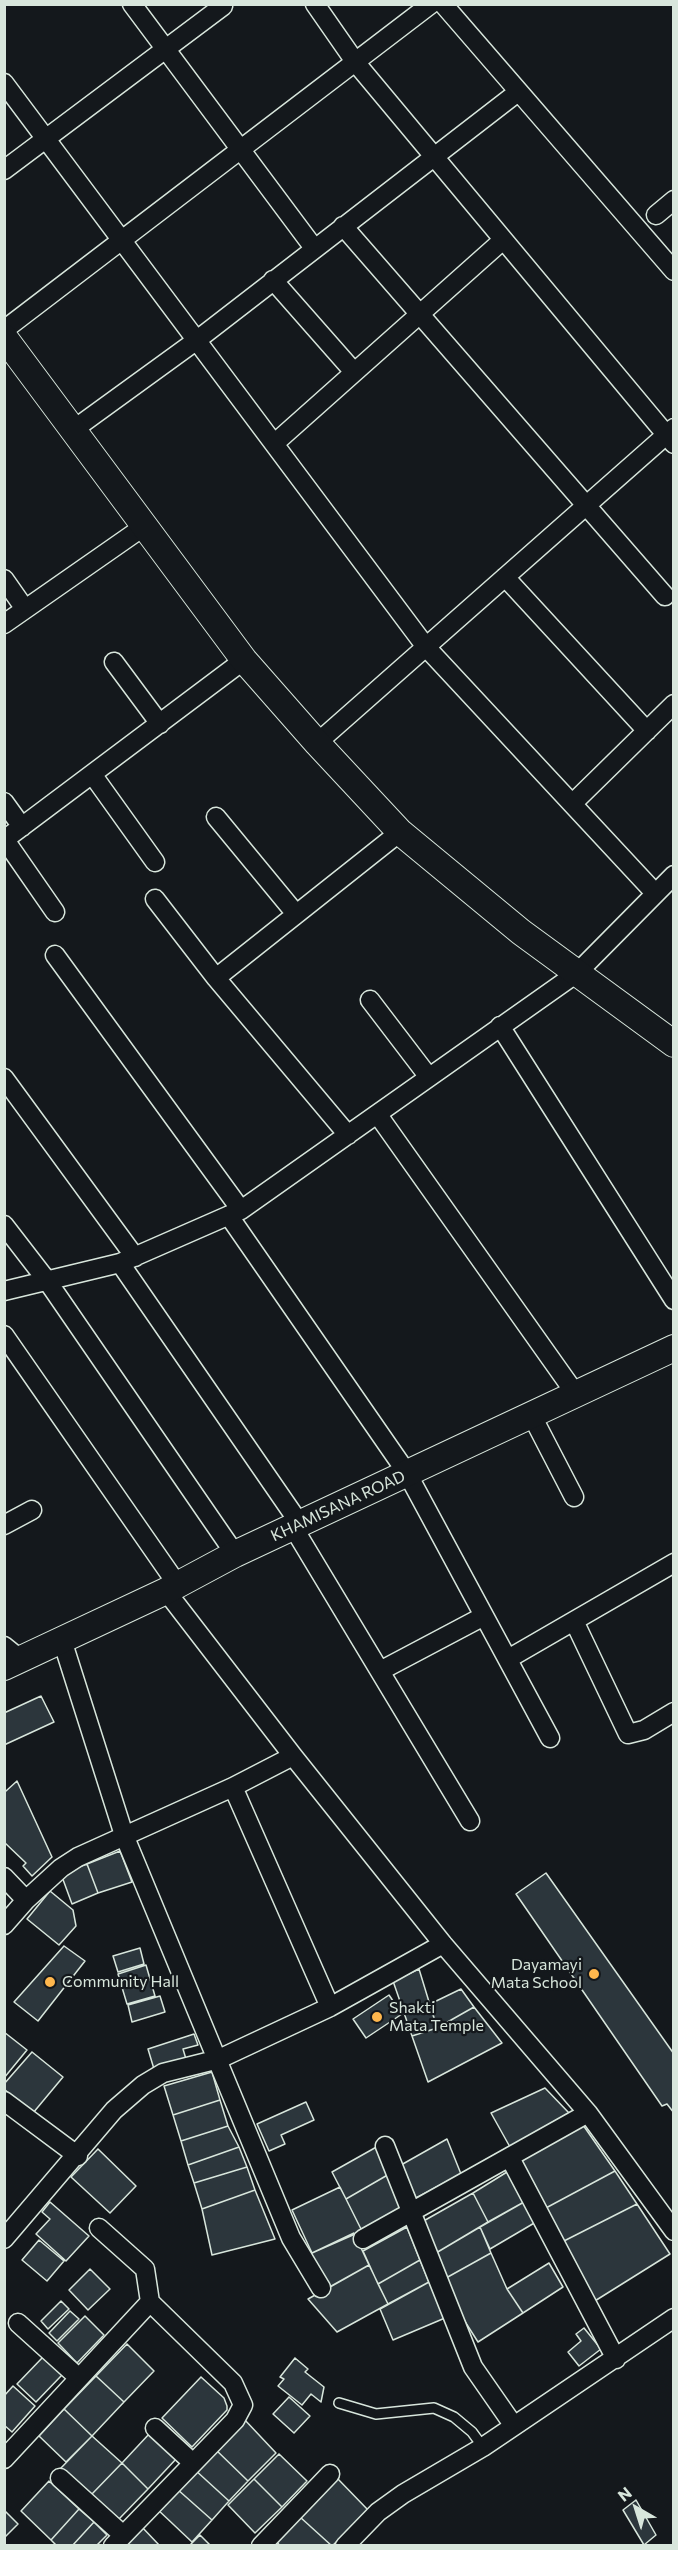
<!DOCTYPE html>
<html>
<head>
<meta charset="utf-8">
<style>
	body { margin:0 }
	#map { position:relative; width:678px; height:2550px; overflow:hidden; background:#14181c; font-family:Commissioner,sans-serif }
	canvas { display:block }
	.frame { position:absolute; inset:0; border:6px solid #d8e6dc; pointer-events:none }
	.north { position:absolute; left:606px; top:2478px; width:60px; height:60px; -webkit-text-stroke:4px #14181c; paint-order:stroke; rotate:321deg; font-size:16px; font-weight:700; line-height:24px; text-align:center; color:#d8e6dc }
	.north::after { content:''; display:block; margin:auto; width:21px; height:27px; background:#d8e6dc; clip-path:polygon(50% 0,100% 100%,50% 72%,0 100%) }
</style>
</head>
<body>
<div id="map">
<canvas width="678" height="2550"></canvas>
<div class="frame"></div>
<div class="north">N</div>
</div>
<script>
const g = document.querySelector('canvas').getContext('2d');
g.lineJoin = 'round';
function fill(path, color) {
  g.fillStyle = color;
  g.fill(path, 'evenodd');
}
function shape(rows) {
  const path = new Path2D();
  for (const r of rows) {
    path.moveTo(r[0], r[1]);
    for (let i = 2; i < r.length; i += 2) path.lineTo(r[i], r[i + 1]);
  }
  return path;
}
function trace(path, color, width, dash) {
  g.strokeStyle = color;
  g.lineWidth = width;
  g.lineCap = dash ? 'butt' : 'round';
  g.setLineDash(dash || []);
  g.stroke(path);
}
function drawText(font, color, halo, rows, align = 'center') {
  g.font = font + ' Commissioner,sans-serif';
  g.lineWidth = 4.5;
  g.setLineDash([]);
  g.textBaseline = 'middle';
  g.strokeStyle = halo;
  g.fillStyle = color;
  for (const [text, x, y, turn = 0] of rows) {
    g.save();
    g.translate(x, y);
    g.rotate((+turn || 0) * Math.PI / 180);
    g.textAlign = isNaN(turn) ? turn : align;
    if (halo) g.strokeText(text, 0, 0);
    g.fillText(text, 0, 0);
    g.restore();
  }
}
const building = shape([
	[41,1696,54,1722,4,1745,4,1713,41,1696],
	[17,1781,52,1857,32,1876,23,1866,26,1863,4,1842,4,1789,6,1791,17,1781],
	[120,1851,132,1882,98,1893,87,1864,120,1851],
	[87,1864,98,1893,72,1904,61,1874,87,1864],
	[546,1873,674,2054,674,2113,667,2104,662,2106,516,1894,546,1873],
	[50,1891,73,1910,76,1926,59,1945,27,1919,50,1891],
	[64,1946,85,1961,38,2021,14,2002,64,1946],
	[140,1948,144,1964,118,1972,113,1956,140,1948],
	[146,1965,155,1996,127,2004,118,1974,146,1965],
	[419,1969,437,2028,412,2036,393,1981,419,1969],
	[461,1989,474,2007,437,2028,430,2004,461,1989],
	[389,1995,402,2014,366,2038,353,2019,389,1995],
	[160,1996,165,2012,132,2022,128,2005,160,1996],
	[474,2007,502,2043,428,2082,412,2036,437,2028,474,2007],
	[4,2032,27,2050,4,2078,4,2032],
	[194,2034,198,2045,183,2049,186,2059,154,2069,148,2049,194,2034],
	[32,2052,63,2077,33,2113,4,2089,4,2084,32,2052],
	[212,2072,220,2100,173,2115,164,2086,212,2072],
	[545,2088,569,2113,510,2147,491,2113,545,2088],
	[220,2100,228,2126,181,2141,173,2115,220,2100],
	[306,2102,314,2120,281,2135,285,2144,269,2151,257,2124,306,2102],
	[583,2125,615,2171,544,2209,518,2160,583,2125],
	[228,2126,239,2147,188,2165,181,2141,228,2126],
	[447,2139,461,2174,416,2198,401,2165,447,2139],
	[380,2145,391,2173,346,2199,332,2172,380,2145],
	[239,2147,247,2167,194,2183,188,2165,239,2147],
	[98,2149,136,2186,110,2213,71,2177,98,2149],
	[247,2167,255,2190,202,2209,194,2183,247,2167],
	[615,2171,637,2204,560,2243,544,2209,615,2171],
	[507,2172,524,2202,488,2222,473,2193,507,2172],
	[391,2173,405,2208,362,2231,346,2199,391,2173],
	[340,2187,362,2231,312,2253,292,2210,340,2187],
	[255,2190,275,2239,212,2255,202,2209,255,2190],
	[473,2193,488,2222,436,2253,420,2223,473,2193],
	[50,2202,89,2236,66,2261,36,2234,50,2219,42,2212,50,2202],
	[524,2202,536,2222,490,2249,480,2227,524,2202],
	[637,2204,670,2254,590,2304,560,2243,637,2204],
	[407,2227,420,2260,378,2284,363,2251,407,2227],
	[480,2227,491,2253,446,2278,436,2253,480,2227],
	[354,2233,369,2265,330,2287,310,2254,354,2233],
	[39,2240,64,2261,47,2281,22,2260,39,2240],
	[491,2253,507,2289,523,2313,478,2342,464,2320,446,2278,491,2253],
	[420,2260,429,2282,388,2304,378,2284,420,2260],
	[549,2263,563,2287,523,2313,507,2289,549,2263],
	[369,2265,388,2304,337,2332,308,2299,369,2265],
	[90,2269,110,2289,88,2310,69,2290,90,2269],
	[429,2282,445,2318,393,2340,380,2309,429,2282],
	[61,2301,69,2309,48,2329,41,2321,61,2301],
	[70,2311,79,2319,57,2341,49,2333,70,2311],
	[85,2316,104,2335,77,2363,58,2343,85,2316],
	[584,2328,601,2349,579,2366,568,2352,581,2341,576,2334,584,2328],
	[127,2344,154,2371,124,2402,96,2376,127,2344],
	[43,2357,62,2375,36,2402,17,2384,43,2357],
	[295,2358,308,2369,305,2372,324,2387,321,2402,311,2394,302,2405,278,2386,284,2379,280,2377,295,2358],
	[96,2376,124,2402,92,2436,64,2409,96,2376],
	[201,2377,224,2398,227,2406,227,2410,192,2447,162,2418,201,2377],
	[13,2386,35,2406,12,2432,4,2425,4,2396,13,2386],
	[289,2397,310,2416,294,2433,273,2414,289,2397],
	[64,2409,92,2436,66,2462,39,2436,64,2409],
	[244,2419,276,2453,248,2481,214,2448,244,2419],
	[150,2433,177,2458,148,2489,122,2463,150,2433],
	[92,2436,122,2463,91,2495,60,2469,92,2436],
	[214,2448,248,2481,229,2501,194,2469,214,2448],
	[279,2454,307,2481,282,2507,254,2479,279,2454],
	[122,2463,148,2489,119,2519,91,2495,122,2463],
	[194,2469,229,2501,212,2520,177,2489,194,2469],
	[337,2478,369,2511,332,2546,300,2517,337,2478],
	[254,2479,282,2507,255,2533,228,2505,254,2479],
	[49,2481,79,2509,51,2540,21,2511,49,2481],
	[177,2489,212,2520,192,2542,156,2508,177,2489],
	[636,2500,656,2535,644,2545,623,2510,636,2500],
	[79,2509,94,2522,72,2546,57,2546,51,2540,79,2509],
	[4,2510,18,2524,4,2538,4,2510],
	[300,2517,332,2546,280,2546,277,2542,300,2517],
	[94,2522,107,2535,96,2546,72,2546,94,2522],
	[141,2526,160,2546,120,2546,141,2526],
	[200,2535,211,2546,189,2546,200,2535]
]);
fill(building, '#2c363c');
trace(building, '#d8e6dc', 1.5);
const lane = shape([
	[339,2403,376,2414,434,2408,454,2417,472,2432,483,2447]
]);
const street = shape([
	[132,4,314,248],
	[315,4,356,63,674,444],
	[443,4,674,271],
	[4,83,426,647,655,893],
	[4,170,223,6],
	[656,215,674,200],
	[343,226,665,596],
	[273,280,354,372],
	[4,330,431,4],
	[73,430,197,340,518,92],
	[275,443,503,240],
	[505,577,647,731],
	[4,579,25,609],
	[4,624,146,525],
	[114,662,160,724],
	[317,743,674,428],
	[92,774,155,862],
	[4,802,22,827],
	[572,804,674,704],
	[216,817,296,914],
	[4,840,244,660],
	[5,840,55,912],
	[155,899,216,978,348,1135],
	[55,955,241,1210],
	[216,978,400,832],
	[370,1000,428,1076],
	[500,1026,674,1300],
	[4,1078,135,1257],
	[378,1115,575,1393],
	[229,1216,407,1473,550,1738],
	[4,1225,48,1282,235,1554],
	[120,1263,300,1524],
	[4,1291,120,1263,241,1210,577,973,674,875],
	[4,1335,177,1584],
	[531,1414,574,1497],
	[4,1525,32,1510],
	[293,1527,470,1821],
	[166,1591,293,1756,443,1944,588,2113,674,2231],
	[575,1623,628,1734,644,1730,674,1712],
	[62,1640,124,1835,291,2238,321,2288],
	[4,1646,20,1659],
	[508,1659,674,1563],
	[380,1671,484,1616],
	[233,1787,330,2007],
	[4,1877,26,1900],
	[4,1925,26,1900,61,1868,78,1857,233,1787,293,1756],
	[4,2101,78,2156],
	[385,2146,473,2367,514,2426],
	[510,2158,616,2359],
	[99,2228,145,2269,150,2302,233,2383,243,2405,235,2420,113,2546],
	[4,2239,114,2110,143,2085,163,2073,219,2059,330,2007,443,1944],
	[363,2239,588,2113],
	[18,2323,79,2378],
	[155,2428,193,2463],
	[4,2459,150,2302],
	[60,2478,123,2535],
	[261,2546,330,2474],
	[345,2546,378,2512,403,2494,483,2447,674,2318]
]);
const secondary = shape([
	[4,337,244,660,317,743,400,832,521,932,674,1044],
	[4,1667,166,1591,235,1554,674,1348]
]);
trace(lane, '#d8e6dc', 12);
trace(street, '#d8e6dc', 21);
trace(secondary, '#d8e6dc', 28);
trace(lane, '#14181c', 9);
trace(street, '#14181c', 18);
trace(secondary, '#14181c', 26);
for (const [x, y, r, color] of [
	[594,1974,6,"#ffb74d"],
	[50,1982,6,"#ffb74d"],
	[377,2017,6,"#ffb74d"]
]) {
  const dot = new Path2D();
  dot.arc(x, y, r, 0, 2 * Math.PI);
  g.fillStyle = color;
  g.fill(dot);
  trace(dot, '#14181c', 2);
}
drawText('16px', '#d8e6dc', '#14181c', [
	["KHAMISANA ROAD",338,1506,-25]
]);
drawText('16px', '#d8e6dc', '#14181c', [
	["Dayamayi",582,1965,"right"],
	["Mata School",582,1983,"right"],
	["Community Hall",62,1982],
	["Shakti",389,2008],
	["Mata Temple",389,2026]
], 'left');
</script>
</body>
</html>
